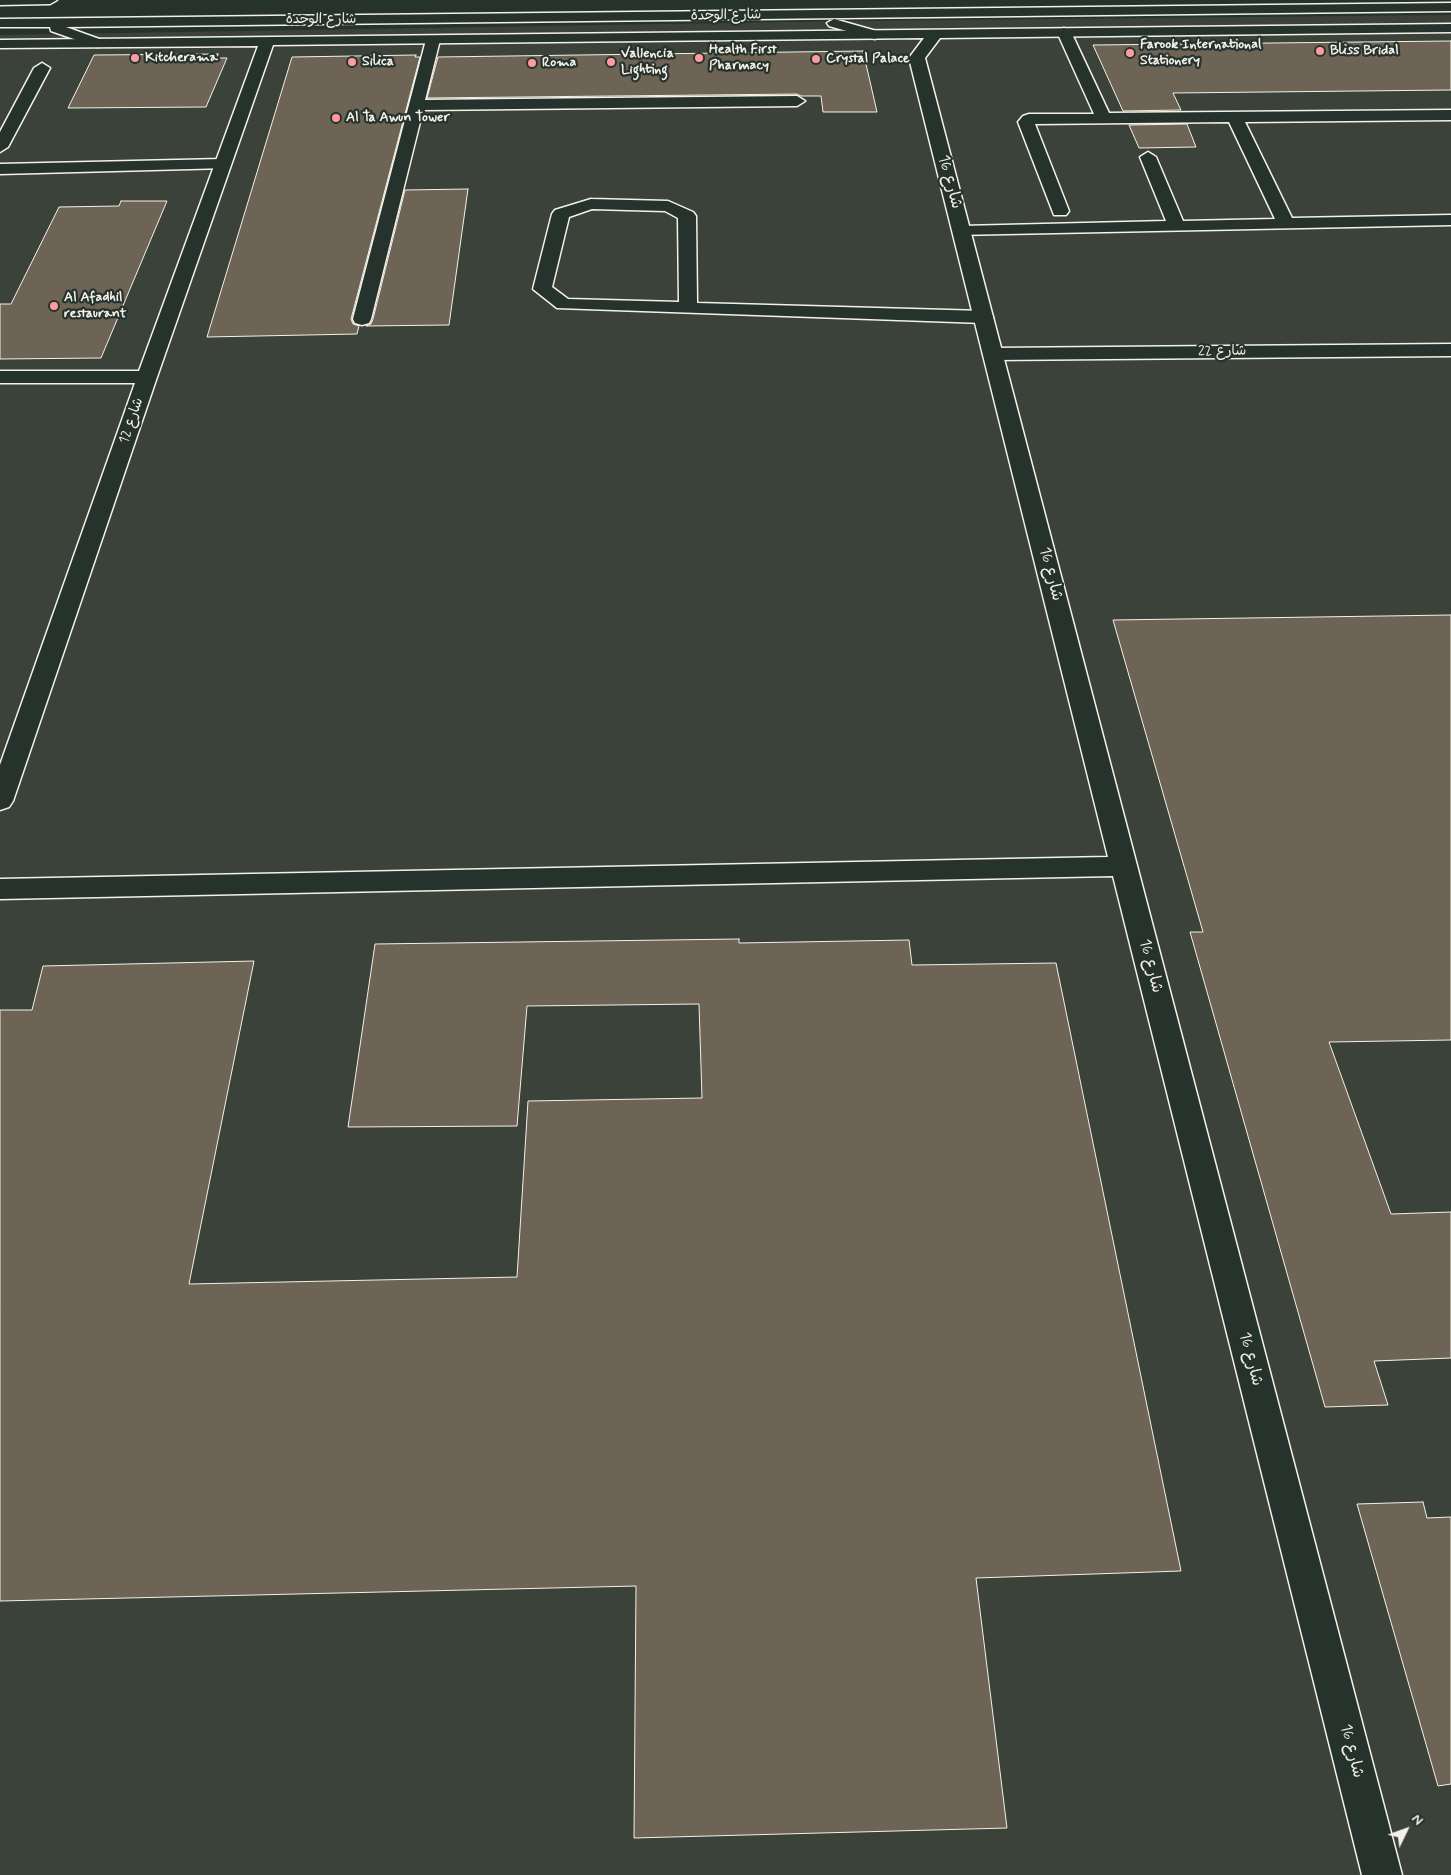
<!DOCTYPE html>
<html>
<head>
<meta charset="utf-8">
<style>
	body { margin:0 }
	#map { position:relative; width:1451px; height:1875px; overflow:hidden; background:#26332d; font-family:Mynerve,sans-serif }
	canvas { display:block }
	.north { position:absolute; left:1381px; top:1805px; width:50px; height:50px; -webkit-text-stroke:4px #26332d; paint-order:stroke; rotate:48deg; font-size:14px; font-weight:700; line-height:20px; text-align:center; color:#f4f1e8 }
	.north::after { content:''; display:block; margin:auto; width:18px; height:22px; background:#f4f1e8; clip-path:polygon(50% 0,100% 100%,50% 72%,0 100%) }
</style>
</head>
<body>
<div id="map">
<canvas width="1451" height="1875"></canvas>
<div class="north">N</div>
</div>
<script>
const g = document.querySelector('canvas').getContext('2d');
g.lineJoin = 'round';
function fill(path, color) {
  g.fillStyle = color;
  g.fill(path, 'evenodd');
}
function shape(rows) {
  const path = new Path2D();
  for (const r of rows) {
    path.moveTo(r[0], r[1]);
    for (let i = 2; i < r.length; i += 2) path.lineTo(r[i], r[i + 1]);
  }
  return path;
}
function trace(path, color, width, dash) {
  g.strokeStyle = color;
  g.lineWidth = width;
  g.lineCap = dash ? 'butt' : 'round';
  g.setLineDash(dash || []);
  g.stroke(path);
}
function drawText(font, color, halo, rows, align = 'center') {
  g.font = font + ' Mynerve,"Playpen Sans Arabic",sans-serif';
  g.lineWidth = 4.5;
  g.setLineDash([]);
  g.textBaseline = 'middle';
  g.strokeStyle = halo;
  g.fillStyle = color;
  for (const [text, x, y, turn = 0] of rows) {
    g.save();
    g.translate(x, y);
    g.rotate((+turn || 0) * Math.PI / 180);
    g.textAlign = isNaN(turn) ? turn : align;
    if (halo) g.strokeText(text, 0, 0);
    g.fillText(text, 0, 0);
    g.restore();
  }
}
fill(shape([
	[1451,15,1451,1875,0,1875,0,35,845,21]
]), '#3b4239');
const building = shape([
	[1451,41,1451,90,1173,93,1181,110,1123,111,1093,45,1451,41],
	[863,51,877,112,823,112,821,96,801,96,797,94,427,98,438,57,863,51],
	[218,54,217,58,227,58,206,107,68,108,94,55,218,54],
	[416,55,415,57,420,57,351,319,353,324,359,326,357,334,207,337,292,57,416,55],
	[1187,124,1196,147,1139,148,1129,125,1187,124],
	[468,189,449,325,366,326,371,324,373,319,405,190,468,189],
	[121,201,167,201,101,358,0,359,0,304,11,304,59,207,119,206,121,201],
	[1451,615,1451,1040,1329,1042,1391,1214,1451,1212,1451,1358,1374,1361,1388,1405,1325,1407,1190,932,1203,932,1113,620,1451,615],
	[739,939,739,943,909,940,912,965,1056,963,1181,1571,976,1578,1007,1828,634,1838,636,1586,0,1601,0,1010,32,1010,43,966,254,961,189,1284,517,1277,528,1101,702,1098,699,1004,527,1006,517,1126,348,1127,375,944,739,939],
	[1423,1502,1427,1518,1451,1517,1451,1784,1438,1786,1357,1504,1423,1502]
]);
fill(building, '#6d6455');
trace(building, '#f4f1e8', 1);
const service = shape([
	[1064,28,1071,32,1109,113,1451,110,1451,120,1245,122,1292,218,1451,215,1451,225,956,235,953,231,956,227,962,226,1166,221,1140,157,1148,152,1156,157,1183,221,1275,219,1229,122,1035,124,1069,211,1066,215,1054,215,1018,122,1023,116,1029,114,1094,114,1057,32,1064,28],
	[433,36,440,40,425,100,797,96,805,101,797,106,423,110,371,319,369,323,362,325,355,323,353,319,426,40,433,36],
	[42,63,50,68,8,147,0,152,0,132,34,68,42,63],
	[222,159,228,160,230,164,228,168,0,174,0,164,222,159],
	[591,199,668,201,693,212,696,216,697,303,984,311,991,313,993,317,991,321,984,323,557,308,533,289,552,214,555,210,591,199],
	[592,209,665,211,678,218,679,302,568,299,552,287,569,217,592,209],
	[1451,344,1451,356,993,360,986,358,983,354,986,350,993,348,1451,344]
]);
const minor = shape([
	[1451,24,1451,32,940,38,925,58,1402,1875,1362,1875,1113,876,0,899,0,879,1108,857,909,58,924,38,273,45,157,377,13,801,9,807,0,810,0,765,135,383,0,383,0,371,139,371,258,46,0,48,0,40,1451,24]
]);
const motorway = shape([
	[0,0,57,0,50,4,0,5,0,0],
	[1451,3,1451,11,66,27,102,40,104,43,102,46,97,47,51,31,50,27,0,27,0,19,1451,3],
	[834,19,880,32,882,35,875,39,829,26,827,23,834,19]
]);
trace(service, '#f4f1e8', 3);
trace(minor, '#f4f1e8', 3);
trace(motorway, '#f4f1e8', 3);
fill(service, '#26332d');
fill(minor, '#26332d');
fill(motorway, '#26332d');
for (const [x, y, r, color] of [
	[1320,51,5,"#ff9aa2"],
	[1130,53,5,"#ff9aa2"],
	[135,58,5,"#ff9aa2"],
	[699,58,5,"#ff9aa2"],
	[816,59,5,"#ff9aa2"],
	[352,62,5,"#ff9aa2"],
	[611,62,5,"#ff9aa2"],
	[532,63,5,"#ff9aa2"],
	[336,118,5,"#ff9aa2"],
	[54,306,5,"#ff9aa2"]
]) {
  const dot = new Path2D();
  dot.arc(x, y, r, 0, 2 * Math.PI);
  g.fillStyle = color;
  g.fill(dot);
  trace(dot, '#26332d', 2);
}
drawText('14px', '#f4f1e8', '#26332d', [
	["شارع الوحدة",726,16,-1],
	["شارع الوحدة",321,20],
	["شارع 22",1222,352,-1],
	["شارع 12",132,421,-71]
]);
drawText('bold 14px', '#f4f1e8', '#26332d', [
	["Farook International",1140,45],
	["Stationery",1140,61],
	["Health First",709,50],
	["Pharmacy",709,66],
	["Bliss Bridal",1330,51],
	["Vallencia",621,54],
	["Lighting",621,70],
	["Kitcherama",145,58],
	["Crystal Palace",826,59],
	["Silica",362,62],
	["Roma",542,63],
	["Al Ta Awun Tower",346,118],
	["Al Afadhil",64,298],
	["restaurant",64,314]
], 'left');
drawText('16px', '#f4f1e8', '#26332d', [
	["شارع 16",949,182,75],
	["شارع 16",1050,574,76],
	["شارع 16",1150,966,76],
	["شارع 16",1250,1359,76],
	["شارع 16",1351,1751,76]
]);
</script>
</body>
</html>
